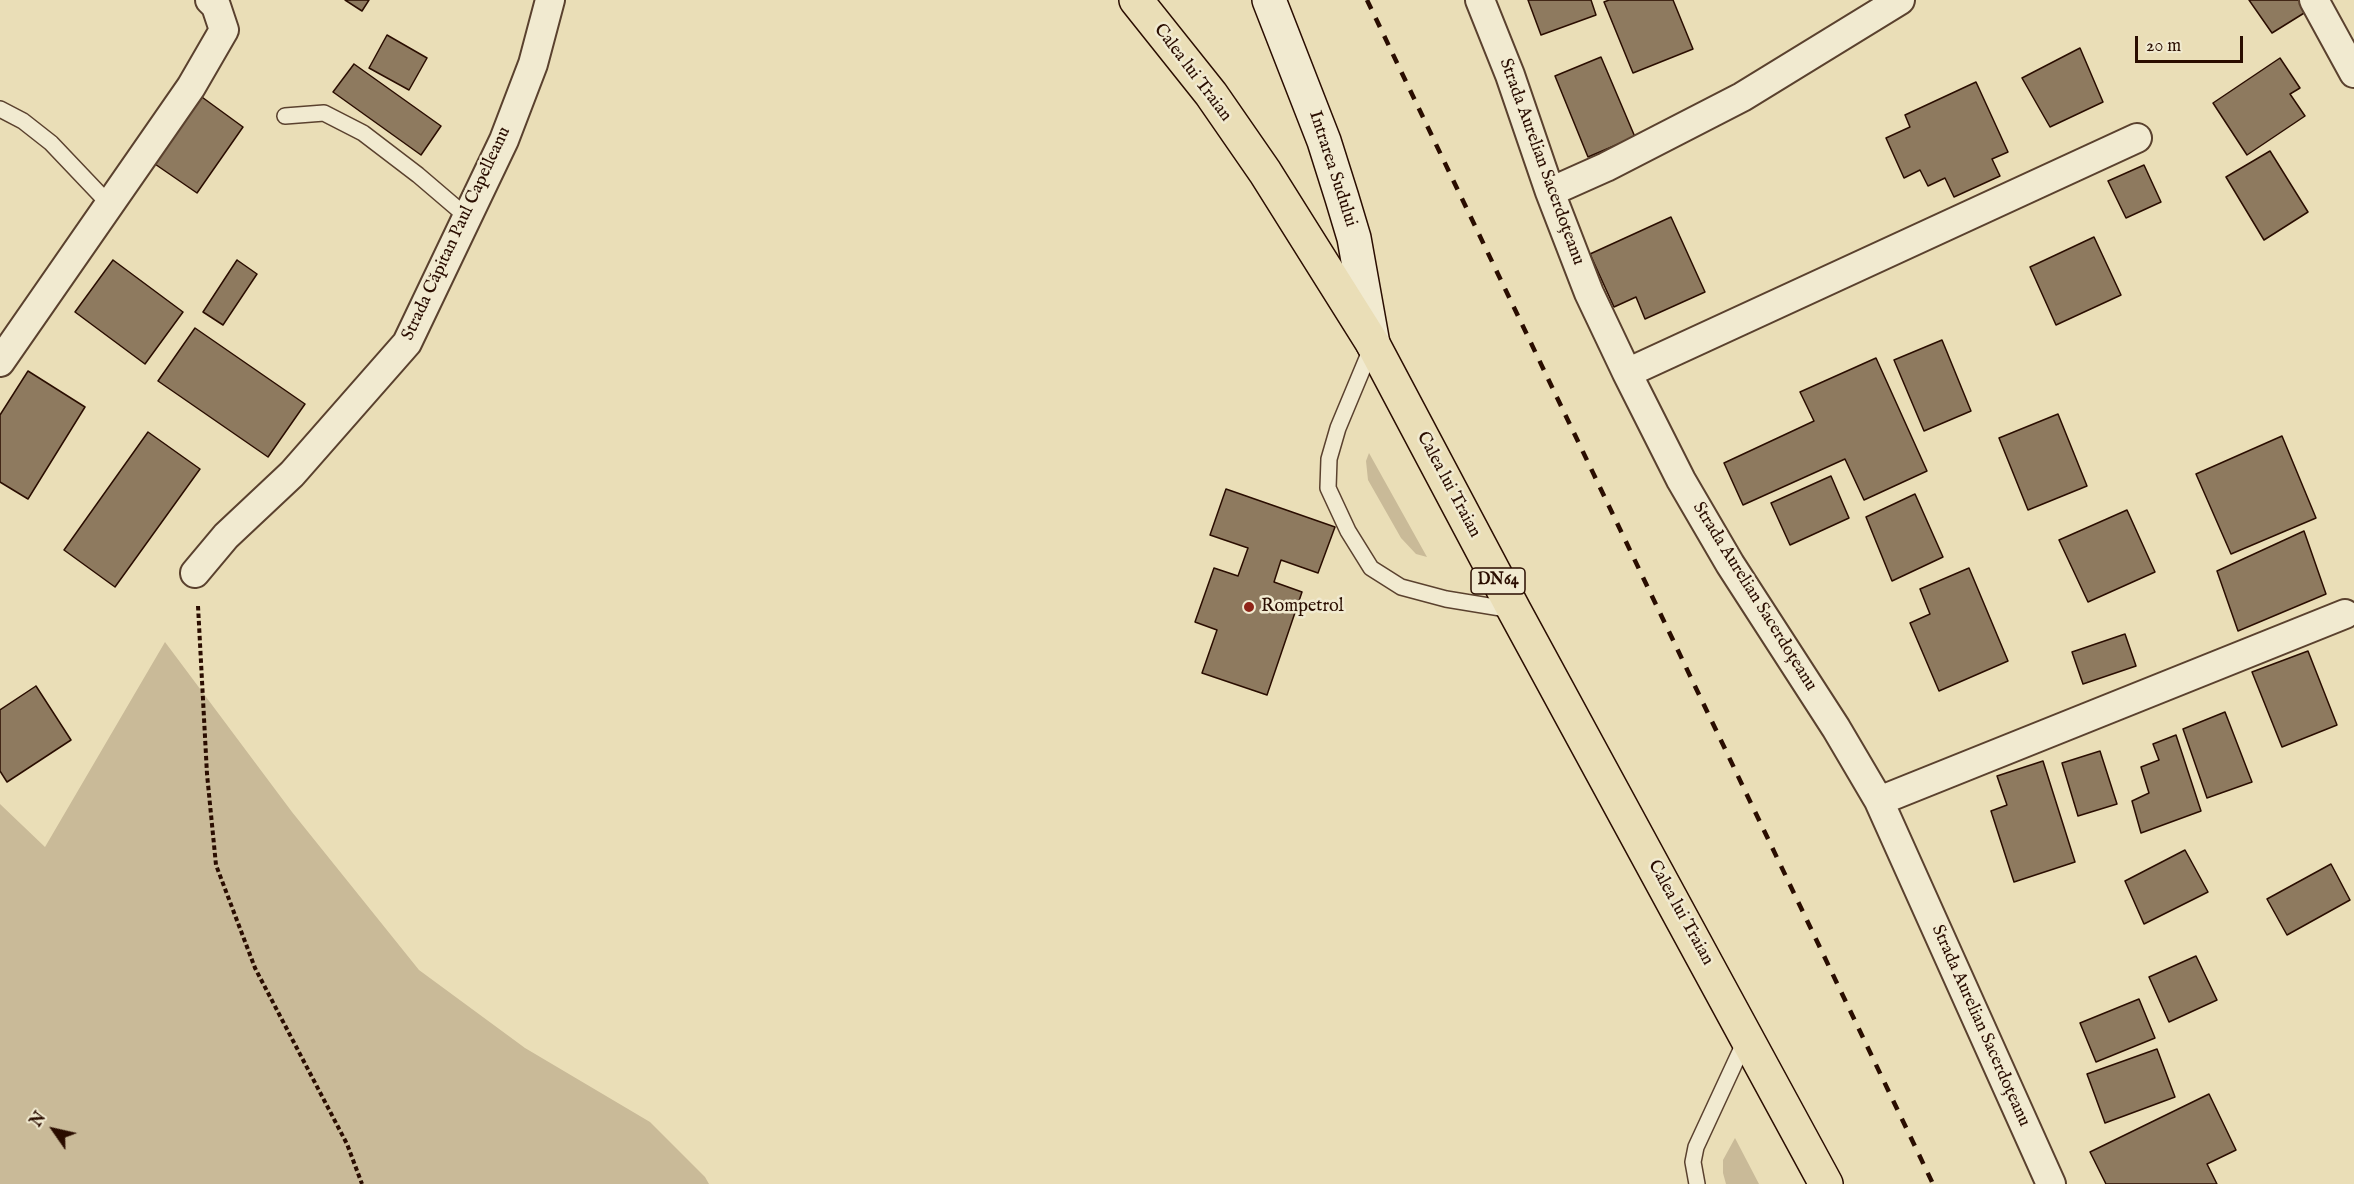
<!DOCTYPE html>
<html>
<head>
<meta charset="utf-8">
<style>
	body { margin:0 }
	#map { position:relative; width:2354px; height:1184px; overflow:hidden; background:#eadeb7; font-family:"IM FELL English",serif }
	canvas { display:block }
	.north { position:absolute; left:24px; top:1100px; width:60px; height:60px; -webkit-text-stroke:4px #f1ead0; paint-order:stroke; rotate:304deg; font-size:16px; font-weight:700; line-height:24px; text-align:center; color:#2a0d00 }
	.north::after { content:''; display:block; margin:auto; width:21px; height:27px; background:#2a0d00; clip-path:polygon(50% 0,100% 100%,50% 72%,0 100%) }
	.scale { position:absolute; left:2135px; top:36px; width:108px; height:27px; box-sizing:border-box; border:3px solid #2a0d00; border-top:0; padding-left:8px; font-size:18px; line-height:21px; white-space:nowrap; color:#2a0d00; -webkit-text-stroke:4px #f1ead0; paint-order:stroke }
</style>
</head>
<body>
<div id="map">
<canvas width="2354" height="1184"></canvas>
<div class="north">N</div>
<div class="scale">20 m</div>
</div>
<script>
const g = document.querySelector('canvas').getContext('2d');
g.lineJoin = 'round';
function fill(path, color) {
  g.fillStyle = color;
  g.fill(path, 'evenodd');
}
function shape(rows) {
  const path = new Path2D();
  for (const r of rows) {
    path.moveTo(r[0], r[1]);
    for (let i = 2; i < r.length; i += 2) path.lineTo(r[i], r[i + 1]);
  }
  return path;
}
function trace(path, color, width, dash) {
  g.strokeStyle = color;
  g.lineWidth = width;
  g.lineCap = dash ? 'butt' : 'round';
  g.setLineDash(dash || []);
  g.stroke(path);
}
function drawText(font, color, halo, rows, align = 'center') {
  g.font = font + ' "IM FELL English",serif';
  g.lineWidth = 5;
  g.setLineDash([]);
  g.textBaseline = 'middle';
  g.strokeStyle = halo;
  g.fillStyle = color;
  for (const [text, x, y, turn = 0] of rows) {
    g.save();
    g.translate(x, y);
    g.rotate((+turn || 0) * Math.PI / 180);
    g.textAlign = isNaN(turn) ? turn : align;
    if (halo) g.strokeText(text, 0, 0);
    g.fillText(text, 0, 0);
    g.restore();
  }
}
fill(shape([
	[1369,453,1427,557,1416,554,1401,538,1368,480,1366,461],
	[165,642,292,812,419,970,525,1048,650,1122,705,1177,709,1184,0,1184,0,804,45,847],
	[1735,1138,1759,1184,1726,1184,1723,1173,1723,1160]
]), '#c9ba98');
const building = shape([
	[345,0,369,0,362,11,345,0],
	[1528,0,1591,0,1596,15,1541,35,1528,0],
	[1609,0,1673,0,1693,49,1633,73,1604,2,1609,0],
	[2249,0,2302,0,2309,10,2272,33,2249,0],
	[387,35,427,58,409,90,369,68,387,35],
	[2080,48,2103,102,2050,127,2022,78,2080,48],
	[1601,57,1635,137,1588,157,1555,76,1601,57],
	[2280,58,2300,88,2290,94,2305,116,2247,155,2213,103,2280,58],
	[354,64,441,126,421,155,333,92,354,64],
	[1976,82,2008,152,1992,159,2000,176,1954,197,1945,178,1928,186,1920,170,1904,178,1886,138,1910,127,1905,115,1976,82],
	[195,92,243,127,197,193,152,162,195,92],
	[2270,151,2308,212,2264,240,2226,177,2270,151],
	[2144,165,2161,202,2126,218,2108,181,2144,165],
	[1671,217,1705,292,1645,319,1636,297,1614,307,1590,254,1671,217],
	[2094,237,2121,295,2056,325,2030,267,2094,237],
	[113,260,183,312,145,364,75,312,113,260],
	[237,260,257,274,223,325,203,312,237,260],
	[195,328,305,404,268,457,158,381,195,328],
	[1942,340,1971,411,1924,431,1894,360,1942,340],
	[1876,358,1927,471,1864,500,1845,459,1743,505,1724,463,1814,421,1800,392,1876,358],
	[28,371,85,407,28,499,0,482,0,415,28,371],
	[2058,414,2087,486,2028,510,1999,438,2058,414],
	[148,432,200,469,115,587,64,550,148,432],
	[2282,436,2316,518,2231,554,2196,474,2282,436],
	[1831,476,1849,518,1790,545,1771,503,1831,476],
	[1226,489,1335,527,1318,573,1281,560,1274,582,1302,592,1267,695,1202,673,1217,630,1195,622,1214,568,1238,576,1248,548,1210,535,1226,489],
	[1915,494,1943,557,1892,581,1866,517,1915,494],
	[2127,510,2155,572,2088,602,2059,540,2127,510],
	[2304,531,2326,594,2238,631,2217,571,2304,531],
	[1969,568,2008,661,1939,691,1910,623,1930,614,1920,589,1969,568],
	[2125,634,2136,666,2083,684,2072,652,2125,634],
	[2308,651,2337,725,2282,747,2252,672,2308,651],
	[36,686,71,740,7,782,0,771,0,710,36,686],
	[2225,712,2252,782,2207,798,2183,729,2225,712],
	[2176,735,2201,811,2141,833,2132,801,2149,793,2141,767,2159,760,2153,744,2176,735],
	[2100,751,2117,804,2078,816,2062,763,2100,751],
	[2043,761,2075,862,2014,882,1991,811,2007,805,1997,776,2043,761],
	[2185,850,2208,892,2144,924,2125,881,2185,850],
	[2331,864,2350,900,2287,935,2267,899,2331,864],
	[2196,956,2217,1000,2169,1022,2149,977,2196,956],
	[2139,999,2155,1038,2096,1062,2080,1023,2139,999],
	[2157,1049,2175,1097,2105,1123,2087,1074,2157,1049],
	[2209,1094,2236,1150,2207,1164,2217,1184,2106,1184,2090,1152,2209,1094]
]);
fill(building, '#8e7a5f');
trace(building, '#2a0d00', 1.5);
const lane = shape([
	[0,109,23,121,51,143,109,204],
	[285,116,324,113,363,133,418,175,466,216],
	[1373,344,1338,428,1329,459,1328,488,1348,531,1371,568,1401,587,1446,599,1513,610],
	[1697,1184,1693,1162,1696,1147,1746,1039]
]);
const street = shape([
	[1480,0,1510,75,1550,192,1589,293,1627,373,1681,480,1730,564,1836,728,1879,801,2051,1184],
	[2314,0,2354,73],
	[1550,192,1606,167,1742,97,1900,0],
	[0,362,191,87,224,30,216,6,210,0],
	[1627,373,2137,138],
	[195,573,226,536,292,474,407,343,504,140,533,64,550,0],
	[1879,801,2345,614]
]);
const secondary = shape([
	[1269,0,1324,141,1342,198,1354,238,1373,344]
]);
const primary = shape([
	[1136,0,1211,94,1265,172,1373,344,1514,610,1826,1184]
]);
trace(lane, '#5a412e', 18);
trace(street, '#5a412e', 32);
trace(secondary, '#2a0d00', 36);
trace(primary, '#2a0d00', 36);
trace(shape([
	[198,606,207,774,216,865,255,968,347,1144,362,1184]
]), '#2a0d00', 4, [4.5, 3]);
trace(lane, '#f1ead0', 15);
trace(street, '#f1ead0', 28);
trace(secondary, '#f1ead0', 33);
trace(primary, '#eadeb7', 33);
trace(shape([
	[1367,0,1933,1184]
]), '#2a0d00', 4.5, [10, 10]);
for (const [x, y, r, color] of [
	[1249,607,6,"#8f2418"]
]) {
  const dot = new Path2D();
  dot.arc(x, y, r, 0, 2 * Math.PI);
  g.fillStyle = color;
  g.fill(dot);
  trace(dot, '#f1ead0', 2);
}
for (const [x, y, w] of [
	[1498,581,54]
]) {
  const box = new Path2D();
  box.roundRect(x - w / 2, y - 13, w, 26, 4.5);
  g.fillStyle = '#f1ead0';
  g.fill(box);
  trace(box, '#2a0d00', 1.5);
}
drawText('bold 16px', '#2a0d00', null, [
	["DN64",1498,581]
]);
drawText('18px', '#2a0d00', '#f1ead0', [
	["Calea lui Traian",1192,73,53],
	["Strada Aurelian Sacerdoțeanu",1541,162,70],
	["Intrarea Sudului",1332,169,72],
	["Strada Căpitan Paul Capelleanu",457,234,-65],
	["Calea lui Traian",1448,485,62],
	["Strada Aurelian Sacerdoțeanu",1754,597,58],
	["Calea lui Traian",1680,913,61],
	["Strada Aurelian Sacerdoțeanu",1980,1026,66]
]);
drawText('18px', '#2a0d00', '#f1ead0', [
	["Rompetrol",1261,607]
], 'left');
</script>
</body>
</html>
